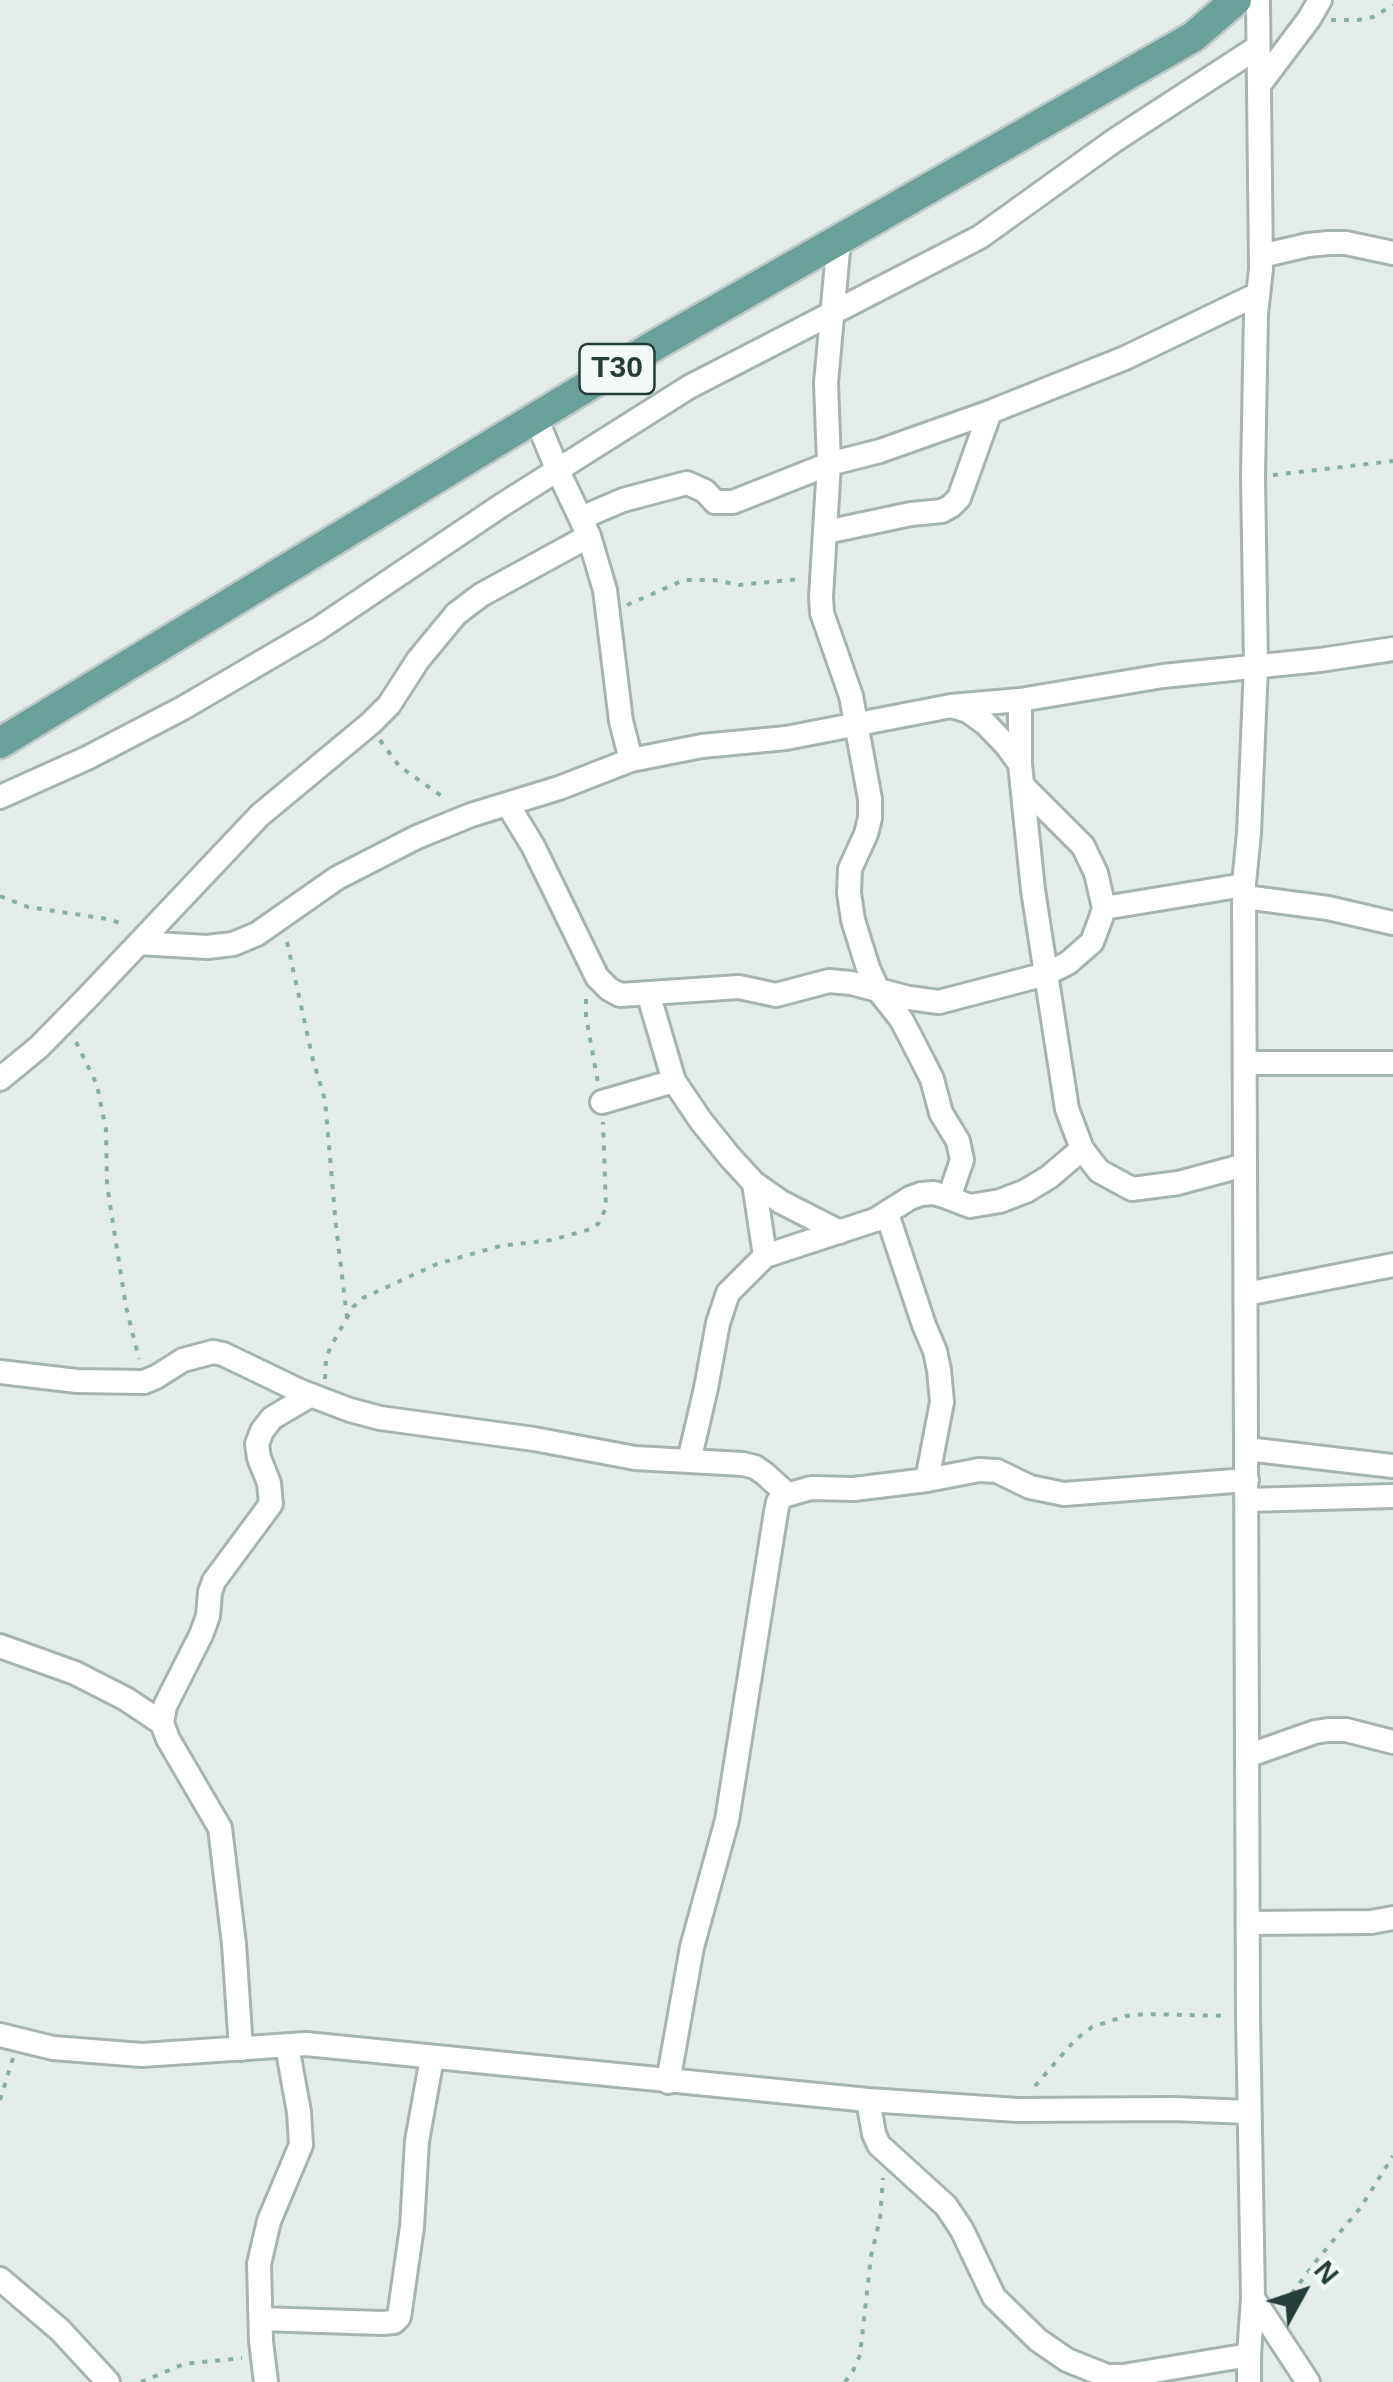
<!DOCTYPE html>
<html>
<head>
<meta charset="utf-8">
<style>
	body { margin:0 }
	#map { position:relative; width:1393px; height:2382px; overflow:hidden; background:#e3ece9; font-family:Helvetica,sans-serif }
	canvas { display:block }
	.north { position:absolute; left:1253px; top:2242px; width:100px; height:100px; -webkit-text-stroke:8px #f3f9f7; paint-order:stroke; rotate:50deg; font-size:28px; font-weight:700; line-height:40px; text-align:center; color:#233d39 }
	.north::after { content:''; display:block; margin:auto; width:35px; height:45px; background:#233d39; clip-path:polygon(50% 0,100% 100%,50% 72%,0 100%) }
</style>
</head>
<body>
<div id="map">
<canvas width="1393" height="2382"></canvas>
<div class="north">N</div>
</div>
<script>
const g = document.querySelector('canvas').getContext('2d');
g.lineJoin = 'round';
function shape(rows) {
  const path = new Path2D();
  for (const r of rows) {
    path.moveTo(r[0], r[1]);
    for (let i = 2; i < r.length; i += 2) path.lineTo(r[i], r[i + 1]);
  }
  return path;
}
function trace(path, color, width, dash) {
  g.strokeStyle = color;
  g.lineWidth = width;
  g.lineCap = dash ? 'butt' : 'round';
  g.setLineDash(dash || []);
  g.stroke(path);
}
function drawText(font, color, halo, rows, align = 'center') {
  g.font = font + ' Helvetica,sans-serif';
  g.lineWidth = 8;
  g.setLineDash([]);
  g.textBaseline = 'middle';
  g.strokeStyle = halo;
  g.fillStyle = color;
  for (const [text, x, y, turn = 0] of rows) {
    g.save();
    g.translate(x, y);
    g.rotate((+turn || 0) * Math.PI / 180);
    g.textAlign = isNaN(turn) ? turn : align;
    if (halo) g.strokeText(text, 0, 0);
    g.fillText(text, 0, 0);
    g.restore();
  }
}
const minor = shape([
	[1260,84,1309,19,1320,0],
	[839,240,826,383,829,464,821,597,822,613,851,696,870,799,870,818,866,834,850,869,849,893,853,920,868,968,878,990,901,1019,910,1036,932,1079,941,1113,958,1141,962,1160,949,1198],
	[1261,256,1308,245,1329,243,1346,243,1393,253],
	[536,418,558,471,589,536,605,590,621,721,631,760],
	[581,518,623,500,687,483,705,491,715,502,733,502,829,464,880,451,990,412,1125,358,1258,294],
	[826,532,911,514,942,511,951,506,959,498,990,412],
	[1020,700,1020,764,1033,890,1067,1109,1082,1149,1099,1171,1132,1189,1178,1183,1245,1165],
	[954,707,968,711,986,724,1006,745,1020,764],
	[0,797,87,758,183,708,318,629,502,505,689,387,980,237,1115,140,1258,47],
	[508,805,533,846,597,977,609,989,620,995,739,987,776,995,829,981,851,983,909,998,939,1002,1046,974,1068,963,1092,942,1101,918,1104,908,1096,873,1083,846,1022,785],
	[1245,897,1328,908,1393,923],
	[1104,908,1244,885],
	[139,943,207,947,233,944,257,934,337,878,417,837,471,815,559,788,631,760,702,746,786,738,951,706,1020,700,1163,676,1320,660,1393,649],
	[648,993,674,1081,701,1121,730,1157,754,1183,781,1202,840,1232],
	[1245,1063,1393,1063],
	[0,1079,39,1047,88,997,260,815,371,723,389,705,418,660,456,614,481,595,589,536],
	[602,1102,674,1081],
	[754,1183,765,1256],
	[887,1214,924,1325,935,1351,939,1370,942,1402,927,1480],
	[1246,1294,1393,1265],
	[0,1372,77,1381,144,1382,156,1377,183,1360,213,1352,223,1354,300,1391,350,1410,380,1418,534,1439,635,1458,743,1464,755,1467,765,1474,787,1494],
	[1247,1449,1393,1466],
	[689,1461,706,1388,718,1323,728,1293,765,1256,875,1220,910,1198,921,1194,934,1193,944,1196,970,1206,1000,1201,1026,1191,1049,1177,1082,1149],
	[1247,1500,1393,1496],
	[0,1646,75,1673,126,1699,162,1723],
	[1247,1756,1315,1732,1328,1730,1346,1730,1393,1742],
	[1248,1923,1371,1922,1393,1918],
	[0,2035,53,2048,142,2055,306,2044,868,2100,1017,2110,1173,2109,1249,2112],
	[241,2049,234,1944,220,1828,168,1739,162,1723,165,1706,201,1635,208,1616,210,1592,214,1581,271,1504,269,1483,259,1458,257,1444,262,1431,272,1418,311,1395],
	[668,2082,692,1947,727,1820,776,1512,778,1502,783,1496,811,1488,854,1489,927,1480,979,1470,997,1471,1030,1487,1064,1494,1247,1480],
	[868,2100,874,2134,879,2145,946,2206,962,2230,994,2297,1038,2340,1067,2360,1107,2376,1123,2376,1249,2355],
	[0,2279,60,2330,108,2382],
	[1253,2298,1308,2382],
	[261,2319,382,2323,394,2322,399,2317,412,2227,417,2141,432,2058],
	[266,2382,261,2341,259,2264,269,2221,301,2145,299,2112,287,2046],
	[1249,2382,1249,2355,1253,2298,1248,2016,1244,883,1249,833,1256,666,1253,477,1256,314,1261,269,1258,0]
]);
const major = shape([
	[0,743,657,344,1193,37,1236,0]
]);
trace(minor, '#a6b4b1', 28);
trace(major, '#c1c9c8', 35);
trace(shape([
	[1331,20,1358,20,1373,17,1393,5],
	[1273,475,1393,461],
	[627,605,684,580,714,580,739,585,801,579],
	[380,740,399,766,447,800],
	[0,896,28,907,108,919,126,925],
	[287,942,313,1060,325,1100,336,1226,347,1317],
	[586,999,586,1016,598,1083],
	[76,1042,97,1085,106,1130,107,1185,126,1307,139,1359],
	[325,1379,326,1360,330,1348,353,1307,363,1298,437,1264,500,1246,552,1240,591,1229,598,1224,606,1208,603,1122],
	[1035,2086,1075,2040,1092,2027,1126,2016,1145,2014,1228,2016],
	[0,2100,13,2058],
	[1284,2304,1317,2260,1361,2207,1393,2156],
	[141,2382,184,2364,242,2358],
	[845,2382,853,2371,860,2355,871,2256,880,2219,883,2178]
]), '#84afa7', 4, [5, 8]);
trace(minor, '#fff', 22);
trace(major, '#69a099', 30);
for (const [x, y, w] of [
	[617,369,75]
]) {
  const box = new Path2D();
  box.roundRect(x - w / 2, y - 25, w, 50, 8);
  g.fillStyle = '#f3f9f7';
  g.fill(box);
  trace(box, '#233d39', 2.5);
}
drawText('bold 30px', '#233d39', null, [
	["T30",617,369]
]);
</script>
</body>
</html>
